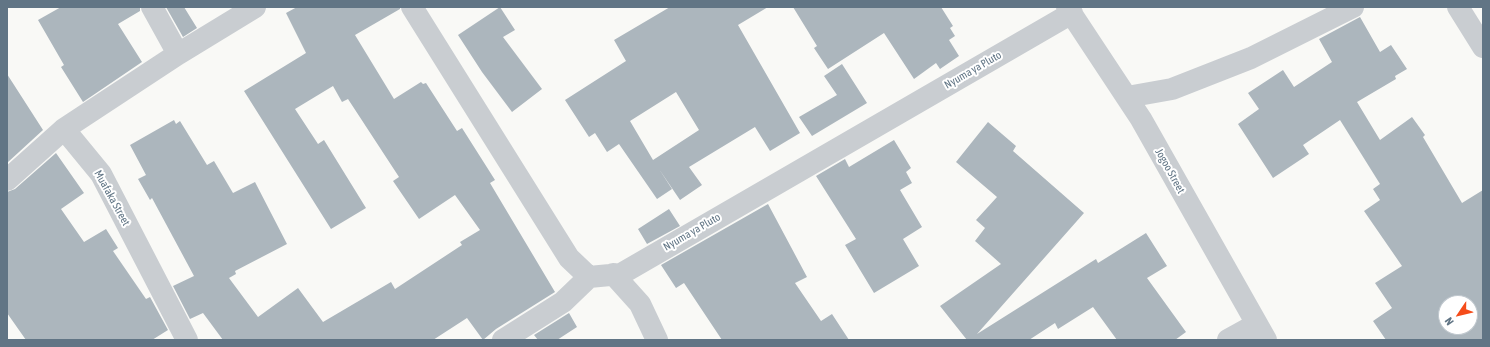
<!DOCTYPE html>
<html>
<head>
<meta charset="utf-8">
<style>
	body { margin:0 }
	#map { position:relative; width:1490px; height:347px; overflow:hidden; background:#f9f9f6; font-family:"Asap Condensed",sans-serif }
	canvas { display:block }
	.frame { position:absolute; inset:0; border:8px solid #617585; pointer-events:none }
	.north { position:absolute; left:1438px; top:295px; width:40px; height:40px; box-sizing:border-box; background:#fff; border:1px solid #c0c8ce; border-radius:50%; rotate:235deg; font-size:11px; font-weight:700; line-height:16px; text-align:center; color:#617585 }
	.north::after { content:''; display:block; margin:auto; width:14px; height:18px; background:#f54c1a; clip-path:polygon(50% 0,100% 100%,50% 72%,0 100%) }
</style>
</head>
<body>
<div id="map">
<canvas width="1490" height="347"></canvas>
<div class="frame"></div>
<div class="north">N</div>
</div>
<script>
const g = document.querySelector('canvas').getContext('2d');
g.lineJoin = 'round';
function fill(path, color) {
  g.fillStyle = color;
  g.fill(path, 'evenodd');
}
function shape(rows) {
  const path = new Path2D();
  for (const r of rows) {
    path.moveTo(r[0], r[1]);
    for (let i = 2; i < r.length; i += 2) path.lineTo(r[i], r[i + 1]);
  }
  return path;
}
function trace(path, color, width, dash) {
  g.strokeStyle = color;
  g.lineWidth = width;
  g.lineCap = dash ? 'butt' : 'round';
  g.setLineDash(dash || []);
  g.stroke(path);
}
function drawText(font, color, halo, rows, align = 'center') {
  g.font = font + ' "Asap Condensed",sans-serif';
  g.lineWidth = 4;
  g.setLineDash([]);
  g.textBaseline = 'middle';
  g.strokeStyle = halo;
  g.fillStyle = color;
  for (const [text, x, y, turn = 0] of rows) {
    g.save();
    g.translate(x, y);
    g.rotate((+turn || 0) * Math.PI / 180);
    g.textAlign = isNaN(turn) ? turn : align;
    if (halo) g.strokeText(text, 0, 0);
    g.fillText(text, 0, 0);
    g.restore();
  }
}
fill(shape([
	[61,7,140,7,140,11,118,24,142,62,83,102,61,67,64,65,38,20],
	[166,7,184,7,197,28,183,37],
	[297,7,400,7,400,9,355,35,394,99,421,82,423,84,426,83,457,131,462,128,495,180,490,183,555,292,496,329,483,340,467,318,433,340,223,340,203,313,190,319,173,286,194,276,152,198,150,200,138,179,146,175,130,145,174,120,176,124,180,121,207,165,214,161,233,193,255,182,287,244,235,271,236,274,229,278,258,317,298,288,323,322,391,282,395,289,462,245,460,242,480,230,455,195,419,219,393,181,399,177,348,99,342,102,333,86,295,109,318,144,324,140,366,208,331,229,244,91,306,53,286,13],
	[500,7,515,30,503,37,542,89,512,112,482,72,458,35],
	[670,7,768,7,738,25,800,133,770,151,755,127,689,167,702,185,680,200,659,169,672,189,657,199,619,144,607,152,595,133,589,137,565,100,626,61,614,40],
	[676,92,699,130,653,160,630,121],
	[793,7,941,7,953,26,950,28,955,36,949,40,959,56,940,69,936,63,914,79,884,33,828,69,814,48,817,46],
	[1360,17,1380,52,1391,45,1407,69,1395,76,1396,79,1357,102,1380,140,1412,117,1425,135,1423,137,1462,203,1483,190,1483,340,1386,340,1373,321,1392,308,1375,283,1402,266,1364,211,1380,200,1373,189,1380,184,1340,120,1303,145,1309,154,1273,178,1238,124,1259,109,1248,93,1283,70,1294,87,1332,62,1319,39],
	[1446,303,1470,303,1470,327,1446,327],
	[842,64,867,103,812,136,799,117,837,95,824,76],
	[7,74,43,130,7,163],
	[988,122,1016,146,1013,151,1084,213,977,334,1096,259,1098,263,1146,233,1167,266,1147,278,1186,332,1175,340,1117,340,1093,307,1058,329,1055,323,1029,340,967,340,940,306,1001,264,975,241,985,228,976,220,997,197,956,162],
	[894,140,911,168,906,172,912,183,900,190,922,227,903,239,919,266,874,293,845,245,856,239,816,176,845,159,849,167],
	[56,153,84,193,61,209,84,242,106,229,118,248,113,251,146,299,150,297,168,330,152,340,26,340,7,313,7,192,15,189],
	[768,204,807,277,795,283,821,321,832,314,849,340,722,340,684,283,676,288,661,265],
	[669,209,680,226,647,244,638,229],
	[569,313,577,327,557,340,538,340,534,335]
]), '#acb6bd');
trace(shape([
	[152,7,178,54],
	[412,7,569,258,589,277,621,274,1072,13],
	[1067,7,1141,119,1266,340],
	[1458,7,1483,47],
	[1127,97,1172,89,1251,58,1353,7],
	[64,129,178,54,255,7],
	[7,180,64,129,101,174,187,340],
	[613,274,640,304,657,340],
	[503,340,563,302,589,277],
	[1228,340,1257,324]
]), '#c9cdd1', 22);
drawText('11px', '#617585', '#fff', [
	["Nyuma ya Pluto",973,70,-30],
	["Jogoo Street",1170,171,61],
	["Muafaka Street",112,198,61],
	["Nyuma ya Pluto",692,232,-30]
]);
</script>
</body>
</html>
